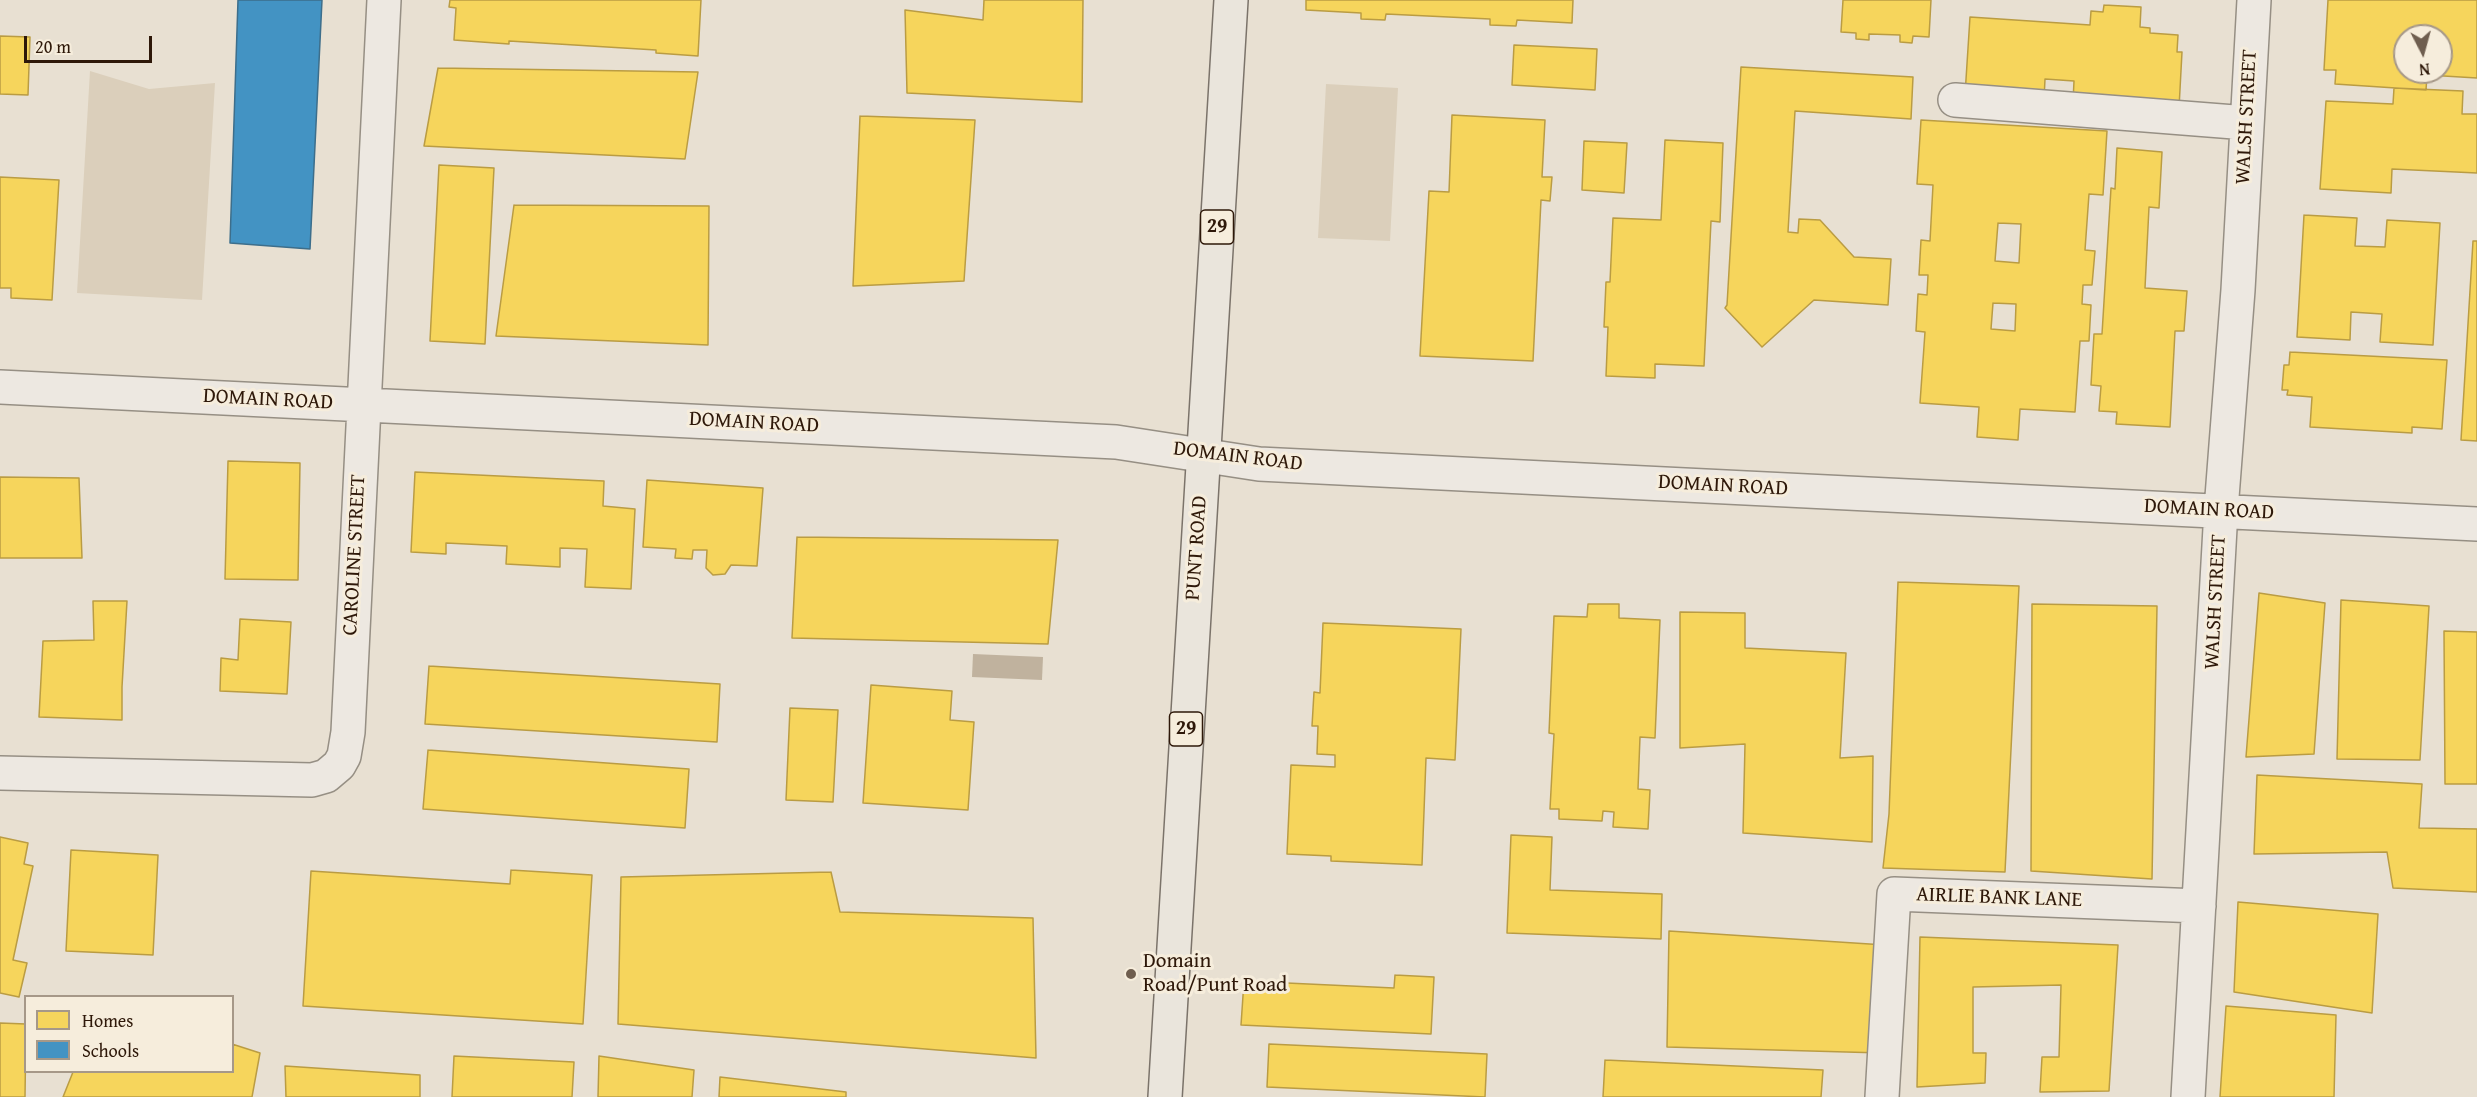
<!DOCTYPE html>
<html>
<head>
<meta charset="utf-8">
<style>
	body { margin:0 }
	#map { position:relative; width:2477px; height:1097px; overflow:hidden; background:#e8e0d2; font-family:"Gentium Book Plus",serif }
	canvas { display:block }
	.legend { position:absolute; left:24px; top:995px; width:210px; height:78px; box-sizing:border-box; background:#f6eddc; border:2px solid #a69888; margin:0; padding:8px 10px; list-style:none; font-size:18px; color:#2e1809 }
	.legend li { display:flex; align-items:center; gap:12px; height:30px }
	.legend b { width:30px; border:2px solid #a69888 }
	.north { position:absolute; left:2393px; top:24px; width:60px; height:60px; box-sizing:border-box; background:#f6eddc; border:2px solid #a69888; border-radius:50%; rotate:174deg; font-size:16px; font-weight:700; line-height:24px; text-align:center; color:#2e1809 }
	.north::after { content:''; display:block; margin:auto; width:21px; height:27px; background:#6f5e4f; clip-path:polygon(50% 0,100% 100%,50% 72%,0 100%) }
	.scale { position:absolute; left:24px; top:36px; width:128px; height:27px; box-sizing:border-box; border:3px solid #2e1809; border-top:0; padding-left:8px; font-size:18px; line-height:21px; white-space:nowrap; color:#2e1809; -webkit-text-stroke:4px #f6eddc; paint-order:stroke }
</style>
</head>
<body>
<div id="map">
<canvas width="2477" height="1097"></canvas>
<ul class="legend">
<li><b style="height:16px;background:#f6d55c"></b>Homes</li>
<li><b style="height:16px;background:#4393c3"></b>Schools</li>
</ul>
<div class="north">N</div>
<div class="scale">20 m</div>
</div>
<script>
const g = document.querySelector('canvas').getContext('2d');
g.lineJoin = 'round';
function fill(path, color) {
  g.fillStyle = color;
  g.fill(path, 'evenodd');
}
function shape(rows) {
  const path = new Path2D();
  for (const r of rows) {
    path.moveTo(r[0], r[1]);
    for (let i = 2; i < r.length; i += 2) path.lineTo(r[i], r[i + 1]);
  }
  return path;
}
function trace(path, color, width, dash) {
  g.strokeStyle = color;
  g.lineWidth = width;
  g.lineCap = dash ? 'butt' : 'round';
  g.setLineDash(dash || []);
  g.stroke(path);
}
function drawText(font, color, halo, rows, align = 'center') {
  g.font = font + ' "Gentium Book Plus",serif';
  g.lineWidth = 6;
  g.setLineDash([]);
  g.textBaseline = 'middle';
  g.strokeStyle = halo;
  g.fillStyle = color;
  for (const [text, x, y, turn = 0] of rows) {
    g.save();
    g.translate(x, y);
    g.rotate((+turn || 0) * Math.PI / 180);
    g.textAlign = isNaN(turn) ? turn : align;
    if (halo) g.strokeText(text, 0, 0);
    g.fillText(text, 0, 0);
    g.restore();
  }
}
fill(shape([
	[90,71,149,89,215,83,202,300,77,293],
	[1326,84,1398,88,1390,241,1318,238]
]), '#dbcfbb');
fill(shape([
	[973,654,1043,657,1042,680,972,677]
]), '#c0b29e');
const homes = shape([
	[450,0,701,0,698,56,656,53,656,50,509,41,509,44,454,40,456,8,449,7,450,0],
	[984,0,1083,0,1082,102,907,93,905,10,983,20,984,0],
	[1306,0,1573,0,1572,23,1517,20,1516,26,1490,25,1490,19,1386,14,1385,20,1361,19,1361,13,1306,10,1306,0],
	[1843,0,1931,0,1929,37,1913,36,1912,43,1900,42,1900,35,1869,34,1869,40,1856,39,1856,33,1841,32,1843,0],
	[2328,0,2477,0,2477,78,2427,75,2426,90,2335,84,2336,70,2324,70,2328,0],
	[2405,36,2441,36,2441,72,2405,72,2405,36],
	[2104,5,2141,7,2140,27,2150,28,2150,33,2178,35,2177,52,2182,52,2179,108,2073,102,2074,81,2045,79,2044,100,1965,95,1970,17,2090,25,2091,11,2103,12,2104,5],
	[0,36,30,37,28,95,0,94,0,36],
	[1514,45,1597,49,1595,90,1512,85,1514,45],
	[1741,67,1913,77,1911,119,1795,111,1788,232,1798,233,1799,219,1820,220,1854,257,1891,259,1888,305,1814,300,1762,347,1725,308,1727,305,1741,67],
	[438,68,698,72,685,159,424,146,438,68],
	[2394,88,2463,91,2462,114,2477,114,2477,173,2392,169,2391,193,2320,189,2326,101,2393,104,2394,88],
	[1452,115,1545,120,1542,177,1552,177,1550,201,1541,200,1533,361,1420,356,1429,191,1449,192,1452,115],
	[860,116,975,120,964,281,853,286,860,116],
	[1921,120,2107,131,2103,195,2089,194,2085,250,2095,251,2092,285,2083,285,2082,304,2091,305,2089,341,2080,341,2075,412,2020,409,2018,440,1977,437,1979,407,1920,403,1925,332,1916,331,1918,294,1927,295,1928,275,1919,275,1921,240,1930,241,1933,185,1917,184,1921,120],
	[1998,223,2021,224,2019,263,1995,261,1998,223],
	[1993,303,2016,304,2015,331,1991,329,1993,303],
	[1665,140,1723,143,1720,222,1711,221,1704,366,1655,364,1655,378,1606,376,1608,327,1604,327,1606,282,1610,282,1613,218,1661,220,1665,140],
	[1584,141,1627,143,1624,193,1582,190,1584,141],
	[2117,148,2162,152,2159,208,2149,207,2145,288,2187,291,2184,331,2175,331,2170,427,2116,424,2117,412,2099,411,2101,386,2091,385,2094,334,2102,334,2111,188,2115,189,2117,148],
	[439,165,494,168,485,344,430,341,439,165],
	[0,177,59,180,52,300,11,298,11,288,0,288,0,177],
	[514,205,709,206,708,345,496,336,514,205],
	[2304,215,2357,218,2355,246,2385,247,2387,220,2440,223,2433,345,2380,342,2382,314,2351,312,2350,340,2297,337,2304,215],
	[2473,241,2477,241,2477,441,2461,440,2473,241],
	[2290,352,2447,360,2442,429,2412,427,2412,433,2310,427,2312,397,2287,395,2288,390,2282,390,2284,365,2289,365,2290,352],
	[228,461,300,463,298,580,225,579,228,461],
	[415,472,604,481,603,506,635,509,631,589,585,587,587,549,560,548,560,567,506,564,507,546,446,543,446,554,411,552,415,472],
	[0,477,79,478,82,558,0,558,0,477],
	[647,480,763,488,757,566,731,565,725,574,713,575,706,568,707,550,693,550,692,559,675,558,676,549,643,547,647,480],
	[797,537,1058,540,1048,644,792,638,797,537],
	[1898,582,2019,586,2005,872,1883,868,1889,814,1898,582],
	[2259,593,2325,603,2314,754,2246,757,2259,593],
	[2341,600,2429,606,2420,760,2337,759,2341,600],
	[93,601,127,601,122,687,122,720,39,717,43,641,94,640,93,601],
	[1588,604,1619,604,1619,618,1660,620,1655,738,1640,737,1638,789,1650,790,1648,829,1613,827,1614,812,1603,811,1602,821,1559,819,1559,809,1550,809,1554,734,1549,733,1554,616,1587,617,1588,604],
	[2032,604,2157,606,2152,879,2031,871,2032,604],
	[1680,612,1745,613,1745,648,1846,653,1840,758,1873,756,1872,842,1743,833,1745,744,1680,748,1680,612],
	[240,619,291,622,287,694,220,691,221,658,238,660,240,619],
	[1323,623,1461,629,1455,760,1426,758,1422,865,1331,861,1331,856,1287,854,1291,765,1335,767,1335,755,1317,754,1318,726,1312,726,1314,692,1320,693,1323,623],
	[2444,631,2477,632,2477,784,2445,784,2444,631],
	[429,666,720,684,717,742,425,724,429,666],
	[871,685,952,691,950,720,974,722,968,810,863,803,871,685],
	[790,708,838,710,833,802,786,800,790,708],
	[428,750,689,769,685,828,423,809,428,750],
	[2257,775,2422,784,2419,828,2477,829,2477,892,2393,888,2387,852,2254,854,2257,775],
	[1511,835,1552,837,1550,890,1662,894,1661,939,1507,933,1511,835],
	[0,837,28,843,24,864,33,866,13,960,27,963,19,997,0,993,0,837],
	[71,850,158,855,153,955,66,951,71,850],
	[511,870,592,875,583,1024,303,1006,311,871,510,884,511,870],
	[831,872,840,912,1033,918,1036,1058,618,1024,621,877,831,872],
	[2238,902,2378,914,2372,1013,2234,992,2238,902],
	[1669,931,1885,945,1882,1053,1667,1047,1669,931],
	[1920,937,2118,945,2109,1091,2040,1092,2042,1057,2059,1057,2061,985,1973,987,1973,1053,1986,1053,1985,1083,1917,1087,1920,937],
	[1395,975,1434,977,1431,1034,1241,1025,1244,981,1394,988,1395,975],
	[2226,1006,2336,1015,2334,1097,2220,1097,2226,1006],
	[0,1023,26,1024,25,1097,0,1097,0,1023],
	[232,1044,260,1053,252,1097,63,1097,73,1072,232,1072,232,1044],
	[1269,1044,1487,1054,1485,1097,1267,1087,1269,1044],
	[454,1056,574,1062,572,1097,452,1097,454,1056],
	[599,1056,694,1070,692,1097,598,1097,599,1056],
	[1605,1060,1823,1070,1821,1097,1603,1097,1605,1060],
	[285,1066,420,1075,420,1097,286,1097,285,1066],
	[720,1077,846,1092,846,1097,719,1097,720,1077]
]);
fill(homes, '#f6d55c');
trace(homes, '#ba9c43', 1.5);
const schools = shape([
	[238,0,322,0,310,249,230,243,238,0]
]);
fill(schools, '#4393c3');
trace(schools, '#3d6e8b', 1.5);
const minor = shape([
	[1955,100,2247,123],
	[0,387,1116,442,1259,464,2477,524],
	[0,773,312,780,326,776,339,765,344,756,348,732,384,0],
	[1882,1097,1894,894,2199,906],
	[2188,1097,2221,510,2238,290,2254,0]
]);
const highway = shape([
	[1165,1097,1231,0]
]);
trace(minor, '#968f84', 36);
trace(highway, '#7b736a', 36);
trace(minor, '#ede8e1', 33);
trace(highway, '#eae5dc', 33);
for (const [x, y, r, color] of [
	[1131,974,6,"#6f5e4f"]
]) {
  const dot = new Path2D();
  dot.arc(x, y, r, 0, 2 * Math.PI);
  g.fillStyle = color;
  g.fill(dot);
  trace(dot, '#f6eddc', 2);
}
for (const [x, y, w] of [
	[1217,227,33],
	[1186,729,33]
]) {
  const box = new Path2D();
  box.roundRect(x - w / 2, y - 17, w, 34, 4.5);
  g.fillStyle = '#f6eddc';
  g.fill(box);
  trace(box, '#2e1809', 1.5);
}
drawText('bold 20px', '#2e1809', null, [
	["29",1217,227],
	["29",1186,729]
]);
drawText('21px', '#2e1809', '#f6eddc', [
	["WALSH STREET",2247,117,-87],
	["DOMAIN ROAD",268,400,3],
	["DOMAIN ROAD",754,423,3],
	["DOMAIN ROAD",1238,457,7],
	["DOMAIN ROAD",1723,486,3],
	["DOMAIN ROAD",2209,510,3],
	["PUNT ROAD",1197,548,-86],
	["CAROLINE STREET",355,555,-87],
	["WALSH STREET",2216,602,-87],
	["AIRLIE BANK LANE",1999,898,2]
]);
drawText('21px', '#2e1809', '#f6eddc', [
	["Domain",1143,962],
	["Road/Punt Road",1143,986]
], 'left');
</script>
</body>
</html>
